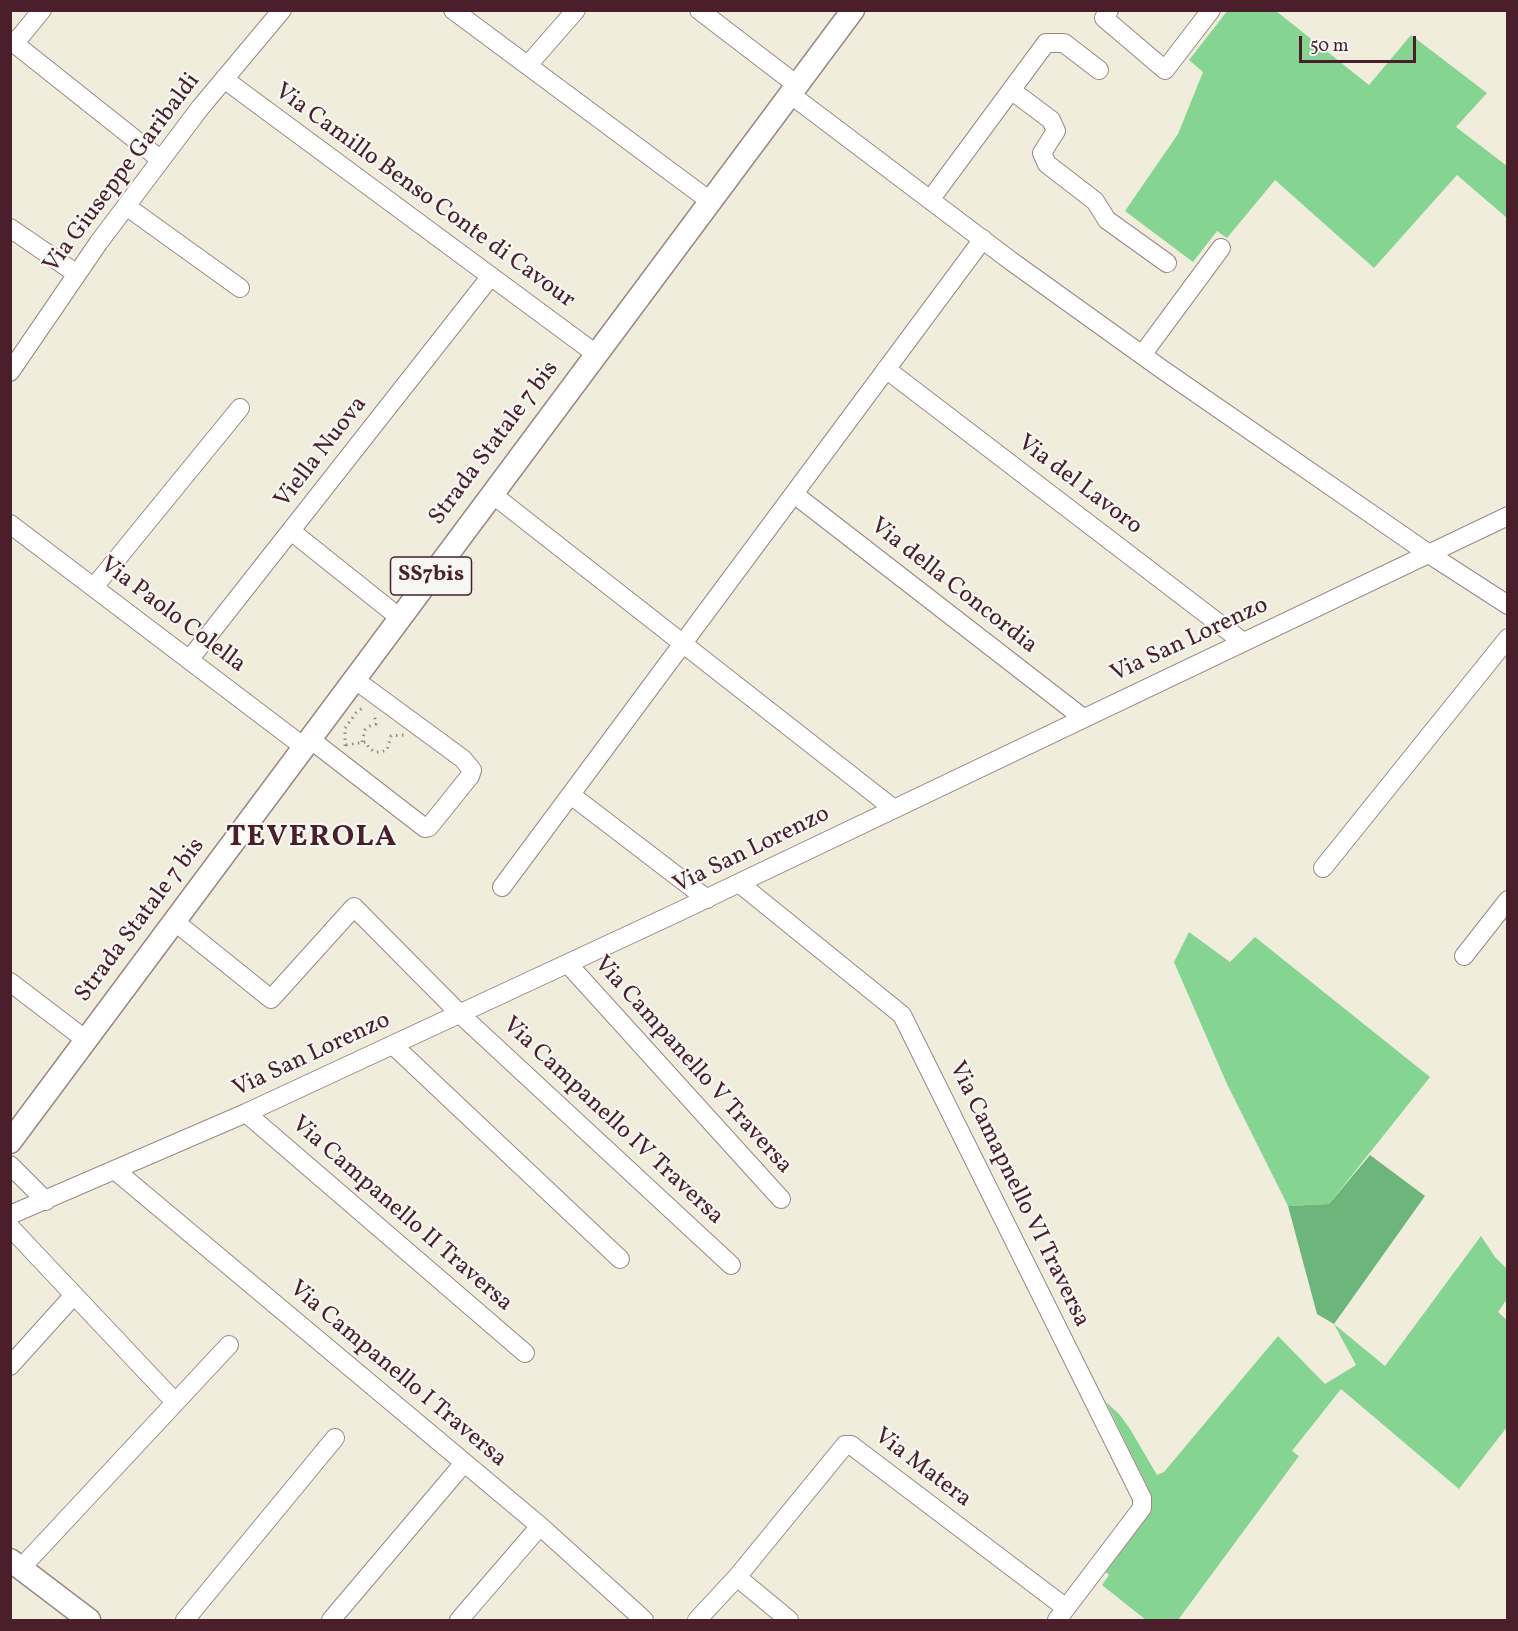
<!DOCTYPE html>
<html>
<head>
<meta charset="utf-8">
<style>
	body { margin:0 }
	#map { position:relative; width:1518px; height:1631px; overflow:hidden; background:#f0eddc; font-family:Vollkorn,serif }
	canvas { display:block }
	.frame { position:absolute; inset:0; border:12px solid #4a1f2b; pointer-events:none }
	.scale { position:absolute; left:1299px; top:36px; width:117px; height:27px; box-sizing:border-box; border:3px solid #4a1f2b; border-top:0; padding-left:8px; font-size:18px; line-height:21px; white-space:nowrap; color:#4a1f2b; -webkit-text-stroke:4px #f6f6f2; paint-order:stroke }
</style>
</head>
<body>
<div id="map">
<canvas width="1518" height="1631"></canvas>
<div class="frame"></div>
<div class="scale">50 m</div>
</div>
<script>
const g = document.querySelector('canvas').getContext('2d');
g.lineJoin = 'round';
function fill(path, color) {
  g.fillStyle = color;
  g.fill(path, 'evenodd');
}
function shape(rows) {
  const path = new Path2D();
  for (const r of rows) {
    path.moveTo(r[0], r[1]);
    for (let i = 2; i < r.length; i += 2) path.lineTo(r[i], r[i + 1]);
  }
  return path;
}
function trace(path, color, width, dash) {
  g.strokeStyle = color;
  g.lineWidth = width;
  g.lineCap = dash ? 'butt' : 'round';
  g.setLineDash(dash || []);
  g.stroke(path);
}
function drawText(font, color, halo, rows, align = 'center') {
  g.font = font + ' Vollkorn,serif';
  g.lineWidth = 4.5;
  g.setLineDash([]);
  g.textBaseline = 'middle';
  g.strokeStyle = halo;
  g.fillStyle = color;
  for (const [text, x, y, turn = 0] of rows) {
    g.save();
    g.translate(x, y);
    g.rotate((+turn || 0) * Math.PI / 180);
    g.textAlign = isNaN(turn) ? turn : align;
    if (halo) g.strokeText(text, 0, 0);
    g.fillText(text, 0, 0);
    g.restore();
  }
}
fill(shape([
	[1228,10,1276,11,1369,85,1411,35,1487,93,1456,127,1507,166,1507,218,1457,175,1374,268,1275,180,1227,238,1217,231,1193,262,1125,211,1178,134,1203,72,1189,60],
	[1189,932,1230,962,1255,937,1430,1077,1329,1204,1288,1206,1227,1084,1174,962],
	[1481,1236,1495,1257,1507,1269,1507,1299,1498,1312,1507,1320,1507,1427,1459,1489,1341,1389,1292,1451,1299,1456,1178,1620,1146,1620,1102,1585,1109,1575,1092,1561,1149,1490,1106,1402,1120,1415,1130,1429,1157,1475,1164,1472,1278,1336,1325,1384,1356,1365,1334,1324,1385,1366]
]), '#86d492');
fill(shape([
	[1370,1155,1425,1196,1334,1324,1317,1314,1288,1206,1329,1204]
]), '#6cb67c');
const minor = shape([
	[453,10,710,201],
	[699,10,797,85],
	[1109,10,1104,18,1165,70,1211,10],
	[10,40,161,160],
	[15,43,42,10],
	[528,65,576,10],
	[224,79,596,354],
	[1011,90,1051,120,1056,131,1042,153,1047,164,1095,201,1107,220,1167,263],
	[790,94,1011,261,1163,370,1429,554,1508,605],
	[930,200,1046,43,1064,43,1099,70],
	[126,206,240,288],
	[10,228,77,274],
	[1142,355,1221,248],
	[886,369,1243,642],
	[10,372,99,242,200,108,282,10],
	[492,494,894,809],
	[794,494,1083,718],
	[10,524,304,747],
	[291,531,400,618],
	[94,587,240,408],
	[189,660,491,276],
	[310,739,425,828,429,827,470,776,472,770,463,759,354,679],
	[571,795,707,899],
	[1323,868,1508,638],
	[739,883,902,1015,1142,1498,1142,1508,1057,1620],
	[502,887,983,239],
	[174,921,271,999,354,907,460,1014,731,1265],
	[1464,956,1508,900],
	[568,964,781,1199],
	[10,982,86,1040],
	[393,1045,620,1259],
	[246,1113,525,1353],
	[10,1165,46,1201],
	[116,1171,540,1526,644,1620],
	[10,1215,246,1113,674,914,1508,516],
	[10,1227,175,1402],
	[10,1366,74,1295],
	[21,1568,229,1345],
	[737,1577,789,1620],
	[185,1620,335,1438],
	[331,1620,464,1463],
	[459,1620,540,1526],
	[697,1620,737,1577,845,1445,851,1445,1066,1608]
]);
const major = shape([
	[10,1142,853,10],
	[10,1560,89,1620]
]);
trace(minor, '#9d8684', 20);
trace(major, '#9d8684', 25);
trace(shape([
	[362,742,365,730,370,726,376,724,374,713],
	[346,745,366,742,369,748,375,752,381,752,387,750,391,736,404,735],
	[345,746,345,728,356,713,365,706]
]), '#9d8684', 3, [1.5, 4.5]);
trace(minor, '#fff', 18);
trace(major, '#fff', 22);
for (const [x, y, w] of [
	[431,576,81]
]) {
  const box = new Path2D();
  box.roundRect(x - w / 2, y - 19, w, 38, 4.5);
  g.fillStyle = '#f6f6f2';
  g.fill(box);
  trace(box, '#4a1f2b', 1.5);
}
drawText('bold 22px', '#4a1f2b', null, [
	["SS7bis",431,576]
]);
drawText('24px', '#4a1f2b', '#f6f6f2', [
	["Via Giuseppe Garibaldi",123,174,-53],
	["Via Camillo Benso Conte di Cavour",424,197,36],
	["Strada Statale 7 bis",495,444,-53],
	["Viella Nuova",322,453,-52],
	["Via del Lavoro",1079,486,37],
	["Via della Concordia",953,587,38],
	["Via Paolo Colella",172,616,37],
	["Via San Lorenzo",1190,641,-25],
	["Via San Lorenzo",752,851,-26],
	["Strada Statale 7 bis",141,921,-53],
	["Via San Lorenzo",312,1056,-25],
	["Via Campanello V Traversa",692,1066,48],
	["Via Campanello IV Traversa",612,1122,43],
	["Via Camapnello VI Traversa",1018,1195,64],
	["Via Campanello II Traversa",401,1215,41],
	["Via Campanello I Traversa",397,1375,40],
	["Via Matera",922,1469,37]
]);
g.letterSpacing = '1.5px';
drawText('bold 30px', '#4a1f2b', '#f6f6f2', [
	["TEVEROLA",312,839]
]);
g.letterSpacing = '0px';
</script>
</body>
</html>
